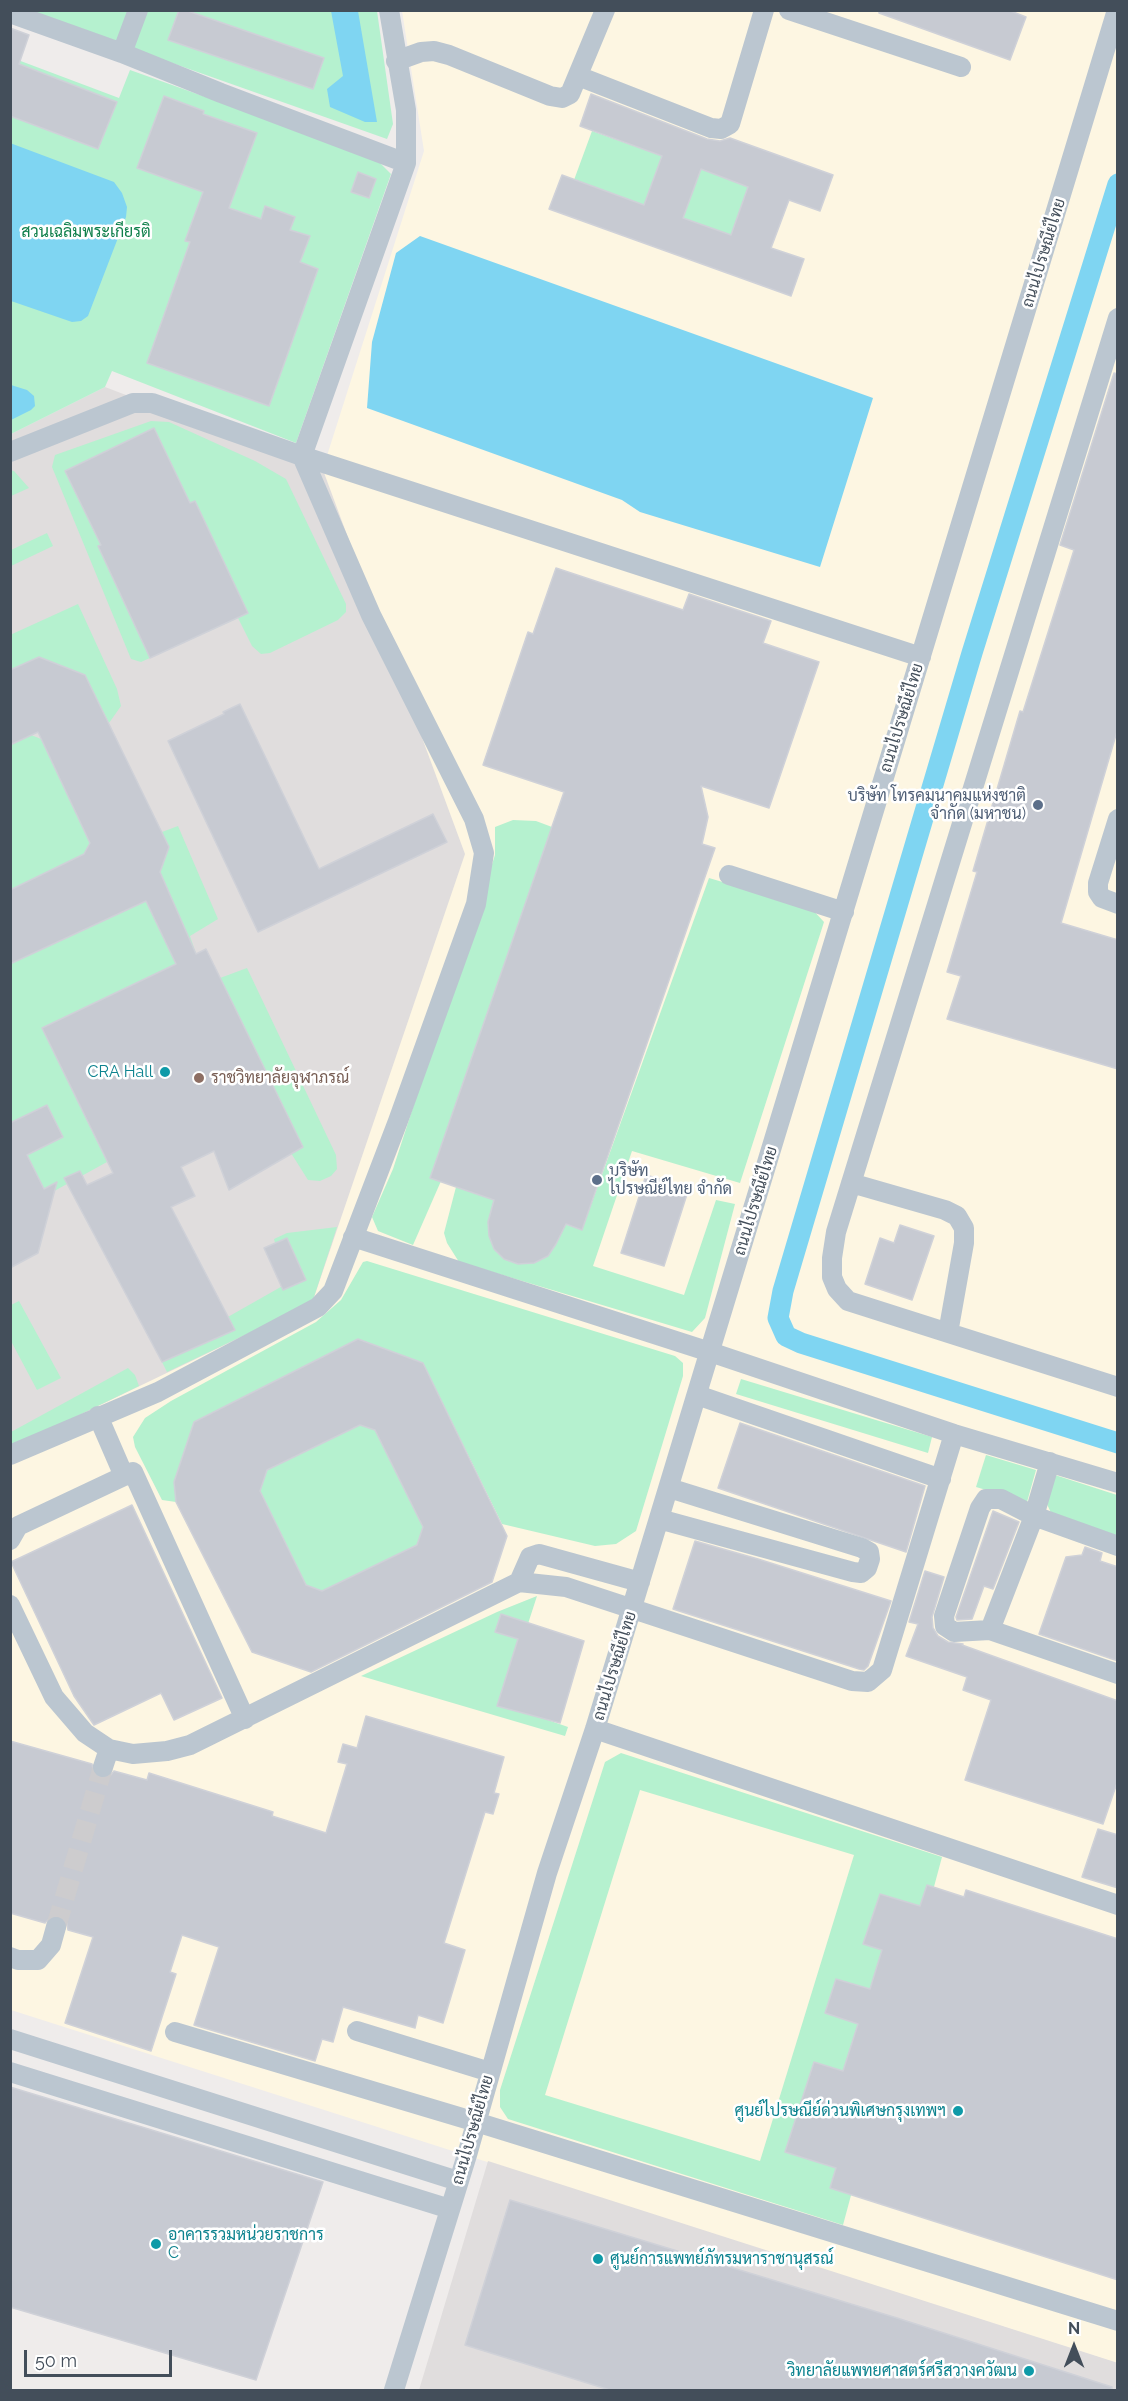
<!DOCTYPE html>
<html>
<head>
<meta charset="utf-8">
<style>
	body { margin:0 }
	#map { position:relative; width:1128px; height:2401px; overflow:hidden; background:#efeceb; font-family:Raleway,sans-serif }
	canvas { display:block }
	.frame { position:absolute; inset:0; border:12px solid #434e5a; pointer-events:none }
	.north { position:absolute; left:1044px; top:2317px; width:60px; height:60px; -webkit-text-stroke:4px #fff; paint-order:stroke; rotate:0deg; font-size:16px; font-weight:700; line-height:24px; text-align:center; color:#434e5a }
	.north::after { content:''; display:block; margin:auto; width:21px; height:27px; background:#434e5a; clip-path:polygon(50% 0,100% 100%,50% 72%,0 100%) }
	.scale { position:absolute; left:24px; top:2350px; width:148px; height:27px; box-sizing:border-box; border:3px solid #434e5a; border-top:0; padding-left:8px; font-size:18px; line-height:21px; white-space:nowrap; color:#434e5a; -webkit-text-stroke:4px #fff; paint-order:stroke }
</style>
</head>
<body>
<div id="map">
<canvas width="1128" height="2401"></canvas>
<div class="frame"></div>
<div class="north">N</div>
<div class="scale">50 m</div>
</div>
<script>
const g = document.querySelector('canvas').getContext('2d');
g.lineJoin = 'round';
function fill(path, color) {
  g.fillStyle = color;
  g.fill(path, 'evenodd');
}
function shape(rows) {
  const path = new Path2D();
  for (const r of rows) {
    path.moveTo(r[0], r[1]);
    for (let i = 2; i < r.length; i += 2) path.lineTo(r[i], r[i + 1]);
  }
  return path;
}
function trace(path, color, width, dash) {
  g.strokeStyle = color;
  g.lineWidth = width;
  g.lineCap = dash ? 'butt' : 'round';
  g.setLineDash(dash || []);
  g.stroke(path);
}
function drawText(font, color, halo, rows, align = 'center') {
  g.font = font + ' Raleway,Sarabun,sans-serif';
  g.lineWidth = 5;
  g.setLineDash([]);
  g.textBaseline = 'middle';
  g.strokeStyle = halo;
  g.fillStyle = color;
  for (const [text, x, y, turn = 0] of rows) {
    g.save();
    g.translate(x, y);
    g.rotate((+turn || 0) * Math.PI / 180);
    g.textAlign = isNaN(turn) ? turn : align;
    if (halo) g.strokeText(text, 0, 0);
    g.fillText(text, 0, 0);
    g.restore();
  }
}
fill(shape([
	[402,11,1117,11,1117,2363,11,2010,11,1448,424,151]
]), '#fdf6e2');
fill(shape([
	[105,387,323,470,465,854,312,1303,11,1448,11,434],
	[488,2161,1118,2363,1117,2390,419,2390]
]), '#e0dddd');
fill(shape([
	[25,11,377,11,393,124,387,139],
	[10,57,119,98,130,70,374,157,391,174,296,443,112,371,105,387,11,434],
	[592,131,662,156,644,205,574,180],
	[701,169,748,187,731,235,683,218],
	[151,421,169,422,255,461,286,479,346,604,346,612,338,620,270,653,261,654,252,646,238,618,141,662,131,659,52,467,55,455],
	[10,470,14,471,29,488,11,496],
	[47,533,53,546,11,566,11,550],
	[78,604,117,689,121,706,109,723,85,675,39,657,11,670,10,635],
	[31,735,41,739,90,843,84,854,11,890,11,745],
	[513,820,536,821,552,827,441,1181,413,1245,378,1231,372,1217,393,1169,495,855,495,827],
	[178,826,218,919,190,936,196,954,42,1028,107,1162,47,1195,11,1123,10,964,151,899,169,847,162,832],
	[709,878,811,908,824,922,740,1183,632,1151,593,1266,684,1295,716,1200,735,1204,705,1318,692,1332,459,1262,447,1243,444,1233,456,1187,582,1230],
	[247,968,336,1155,337,1169,331,1176,320,1181,308,1180,291,1153,220,978],
	[337,1227,312,1303,167,1372,159,1356,286,1284,274,1239,287,1233],
	[367,1261,675,1356,683,1363,683,1376,636,1531,616,1544,595,1546,502,1524,423,1363,358,1339,176,1502,162,1500,135,1447,133,1437,145,1418,171,1401,316,1322,341,1300,363,1262],
	[19,1301,61,1378,37,1390,11,1341,11,1305],
	[128,1368,135,1375,139,1386,11,1448,11,1432],
	[741,1379,932,1437,928,1453,736,1394],
	[360,1425,375,1430,423,1527,417,1545,322,1591,306,1585,260,1491,267,1470],
	[986,1455,1036,1470,1027,1502,976,1487],
	[1055,1475,1117,1495,1117,1536,1052,1515,1046,1502],
	[537,1596,502,1704,568,1727,565,1736,361,1676,497,1612],
	[621,1753,942,1857,843,2225,508,2119,500,2107,500,2090,605,1762],
	[640,1790,854,1855,760,2161,545,2095]
]), '#b5f1cf');
fill(shape([
	[331,11,358,11,377,122,365,122,330,107,327,89,343,76],
	[10,143,114,182,122,193,127,207,126,217,88,316,81,321,72,322,11,301],
	[420,236,873,398,820,567,640,512,622,500,367,408,372,342,396,253],
	[11,385,27,390,34,396,35,406,31,410,11,420]
]), '#7fd5f2');
trace(shape([
	[1118,184,972,653,783,1291,778,1318,786,1336,801,1343,1118,1443]
]), '#7fd5f2', 21);
const building = shape([
	[179,10,185,10,324,58,313,89,168,40,179,10],
	[879,10,1008,10,1026,17,1010,60,879,13,879,10],
	[10,28,29,35,19,64,117,102,98,149,10,116,10,28],
	[591,94,707,139,720,141,730,138,833,175,820,211,789,200,771,248,804,259,791,296,549,209,562,175,644,205,662,156,580,126,591,94],
	[701,169,748,187,731,235,683,218,701,169],
	[164,96,204,111,203,114,257,133,229,208,261,219,265,206,295,217,290,230,310,236,300,262,318,269,269,406,147,363,190,242,185,241,203,192,137,168,164,96],
	[358,172,376,179,369,198,351,192,358,172],
	[1114,373,1118,374,1118,728,1061,923,1118,940,1118,1069,947,1019,961,976,947,972,977,872,973,871,1020,711,1023,712,1074,550,1060,545,1114,373],
	[154,428,190,503,195,501,248,613,150,658,98,546,101,545,65,471,154,428],
	[556,568,683,610,689,594,771,621,763,643,819,662,769,808,701,786,708,817,702,844,715,848,582,1230,566,1224,556,1244,548,1256,534,1263,518,1264,504,1259,494,1249,489,1236,488,1222,494,1200,430,1178,564,792,483,765,528,632,533,634,556,568],
	[39,657,85,675,169,847,160,872,196,954,206,949,303,1147,229,1190,214,1151,181,1167,195,1196,171,1207,235,1330,162,1362,64,1178,80,1171,87,1185,113,1173,42,1028,176,964,146,901,10,964,10,890,84,854,90,843,38,732,10,745,10,670,39,657],
	[240,704,319,869,433,814,447,842,258,932,168,741,224,714,223,712,240,704],
	[47,1105,63,1137,27,1155,44,1189,57,1182,38,1253,10,1268,10,1123,47,1105],
	[646,1175,689,1188,664,1266,621,1253,646,1175],
	[900,1225,934,1236,912,1300,865,1284,880,1238,894,1243,900,1225],
	[287,1238,306,1280,283,1290,264,1248,287,1238],
	[358,1339,423,1363,507,1536,492,1582,311,1672,252,1652,176,1502,174,1482,194,1422,358,1339],
	[360,1425,375,1430,423,1527,417,1545,322,1591,306,1585,260,1491,267,1470,360,1425],
	[740,1423,925,1486,906,1552,718,1488,740,1423],
	[132,1505,222,1698,174,1720,161,1693,94,1725,74,1696,11,1562,132,1505],
	[993,1511,1019,1522,993,1589,984,1586,972,1619,957,1620,956,1617,993,1511],
	[695,1541,758,1559,891,1601,868,1666,864,1670,859,1669,673,1609,695,1541],
	[1085,1547,1102,1553,1100,1561,1118,1567,1118,1661,1039,1634,1066,1557,1082,1555,1085,1547],
	[925,1571,944,1577,932,1617,933,1628,938,1636,948,1642,963,1644,962,1645,1118,1701,1118,1780,1103,1824,965,1780,991,1700,963,1690,967,1677,906,1656,918,1624,909,1622,925,1571],
	[501,1614,584,1641,560,1723,497,1706,518,1639,495,1632,501,1614],
	[366,1716,504,1757,494,1793,499,1794,493,1814,485,1812,444,1943,465,1950,443,2023,418,2015,415,2028,343,2007,333,2042,322,2039,315,2061,194,2025,219,1947,182,1935,170,1972,176,1974,151,2051,65,2023,93,1937,68,1930,67,1923,60,1916,52,1916,45,1923,10,1913,10,1741,92,1764,94,1774,100,1778,110,1776,114,1771,147,1780,149,1773,273,1812,272,1816,326,1833,347,1764,338,1762,343,1744,357,1748,366,1716],
	[1098,1829,1118,1835,1118,1888,1082,1877,1098,1829],
	[927,1885,964,1897,966,1890,1118,1939,1118,2280,830,2188,836,2168,785,2152,814,2062,843,2071,858,2024,825,2013,836,1979,870,1989,882,1950,863,1944,880,1894,920,1906,927,1885],
	[10,2087,323,2182,256,2380,10,2307,10,2087],
	[510,2200,897,2318,1112,2387,1112,2391,613,2391,465,2345,510,2200]
]);
fill(building, '#c7cad2');
trace(building, '#cfd1d8', 1.5);
trace(shape([
	[56,1927,103,1767]
]), '#cdccce', 20, [20, 10]);
trace(shape([
	[789,10,961,67],
	[10,13,122,53,138,10],
	[122,53,221,93,406,163],
	[396,61,421,52,434,51,449,55,550,96,562,98,570,94,605,10],
	[578,76,711,128,721,129,730,124,764,10],
	[1118,318,836,1232,832,1258,832,1277,837,1289,848,1301,1118,1387],
	[10,452,133,403,152,403,302,456,921,657],
	[1118,819,1098,883,1098,892,1102,898,1118,904],
	[729,875,844,912],
	[851,1183,945,1210,957,1216,964,1228,964,1243,948,1333],
	[353,1237,710,1352,954,1434,1118,1483],
	[697,1395,941,1479],
	[98,1416,124,1476,133,1472,245,1719],
	[10,1455,158,1392,318,1307,333,1291,398,1121,476,904,484,853,474,819,371,615,302,456,406,163,406,110,389,10],
	[659,1519,853,1572,861,1573,867,1568,870,1559,869,1552,862,1548,669,1488],
	[10,1540,18,1526,124,1476],
	[1118,1546,1034,1516,1001,1499,986,1499,980,1508,944,1616,945,1626,954,1632,990,1630,1118,1674],
	[519,1582,530,1557,539,1554,640,1582],
	[10,1605,54,1697,85,1733,109,1749,133,1754,167,1751,190,1745,519,1582,566,1587,852,1681,868,1682,882,1670,954,1434],
	[990,1630,1034,1516,1050,1462],
	[595,1729,1118,1905],
	[103,1767,109,1749],
	[10,1957,18,1960,38,1960,51,1945,56,1927],
	[357,2031,490,2072],
	[175,2032,476,2122,1118,2321],
	[10,2039,458,2181],
	[10,2072,450,2209],
	[394,2390,467,2155,547,1873,595,1729,1117,10]
]), '#bbc6d0', 20);
for (const [x, y, r, color] of [
	[1038,805,6,"#5c6f8a"],
	[165,1072,6,"#0f9aa8"],
	[199,1078,6,"#8d6e63"],
	[597,1180,6,"#5c6f8a"],
	[958,2111,6,"#0f9aa8"],
	[156,2244,6,"#0f9aa8"],
	[598,2259,6,"#0f9aa8"],
	[1029,2371,6,"#0f9aa8"]
]) {
  const dot = new Path2D();
  dot.arc(x, y, r, 0, 2 * Math.PI);
  g.fillStyle = color;
  g.fill(dot);
  trace(dot, '#fff', 2);
}
drawText('16px', '#10804c', '#fff', [
	["สวนเฉลิมพระเกียรติ",86,232]
]);
drawText('16px', '#434e5a', '#fff', [
	["ถนนไปรษณีย์ไทย",1044,253,-73],
	["ถนนไปรษณีย์ไทย",902,718,-73],
	["ถนนไปรษณีย์ไทย",756,1201,-73],
	["ถนนไปรษณีย์ไทย",615,1666,-73],
	["ถนนไปรษณีย์ไทย",473,2130,-74]
]);
drawText('16px', '#4e5e75', '#fff', [
	["บริษัท โทรคมนาคมแห่งชาติ",1026,796],
	["จำกัด (มหาชน)",1026,814],
	["บริษัท",609,1171,"left"],
	["ไปรษณีย์ไทย จำกัด",609,1189,"left"]
], 'right');
drawText('16px', '#0d838f', '#fff', [
	["CRA Hall",153,1072],
	["ศูนย์ไปรษณีย์ด่วนพิเศษกรุงเทพฯ",946,2111],
	["อาคารรวมหน่วยราชการ",168,2235,"left"],
	["C",168,2253,"left"],
	["ศูนย์การแพทย์ภัทรมหาราชานุสรณ์",610,2259,"left"],
	["วิทยาลัยแพทยศาสตร์ศรีสวางควัฒน",1017,2371]
], 'right');
drawText('16px', '#785e54', '#fff', [
	["ราชวิทยาลัยจุฬาภรณ์",211,1078]
], 'left');
</script>
</body>
</html>
